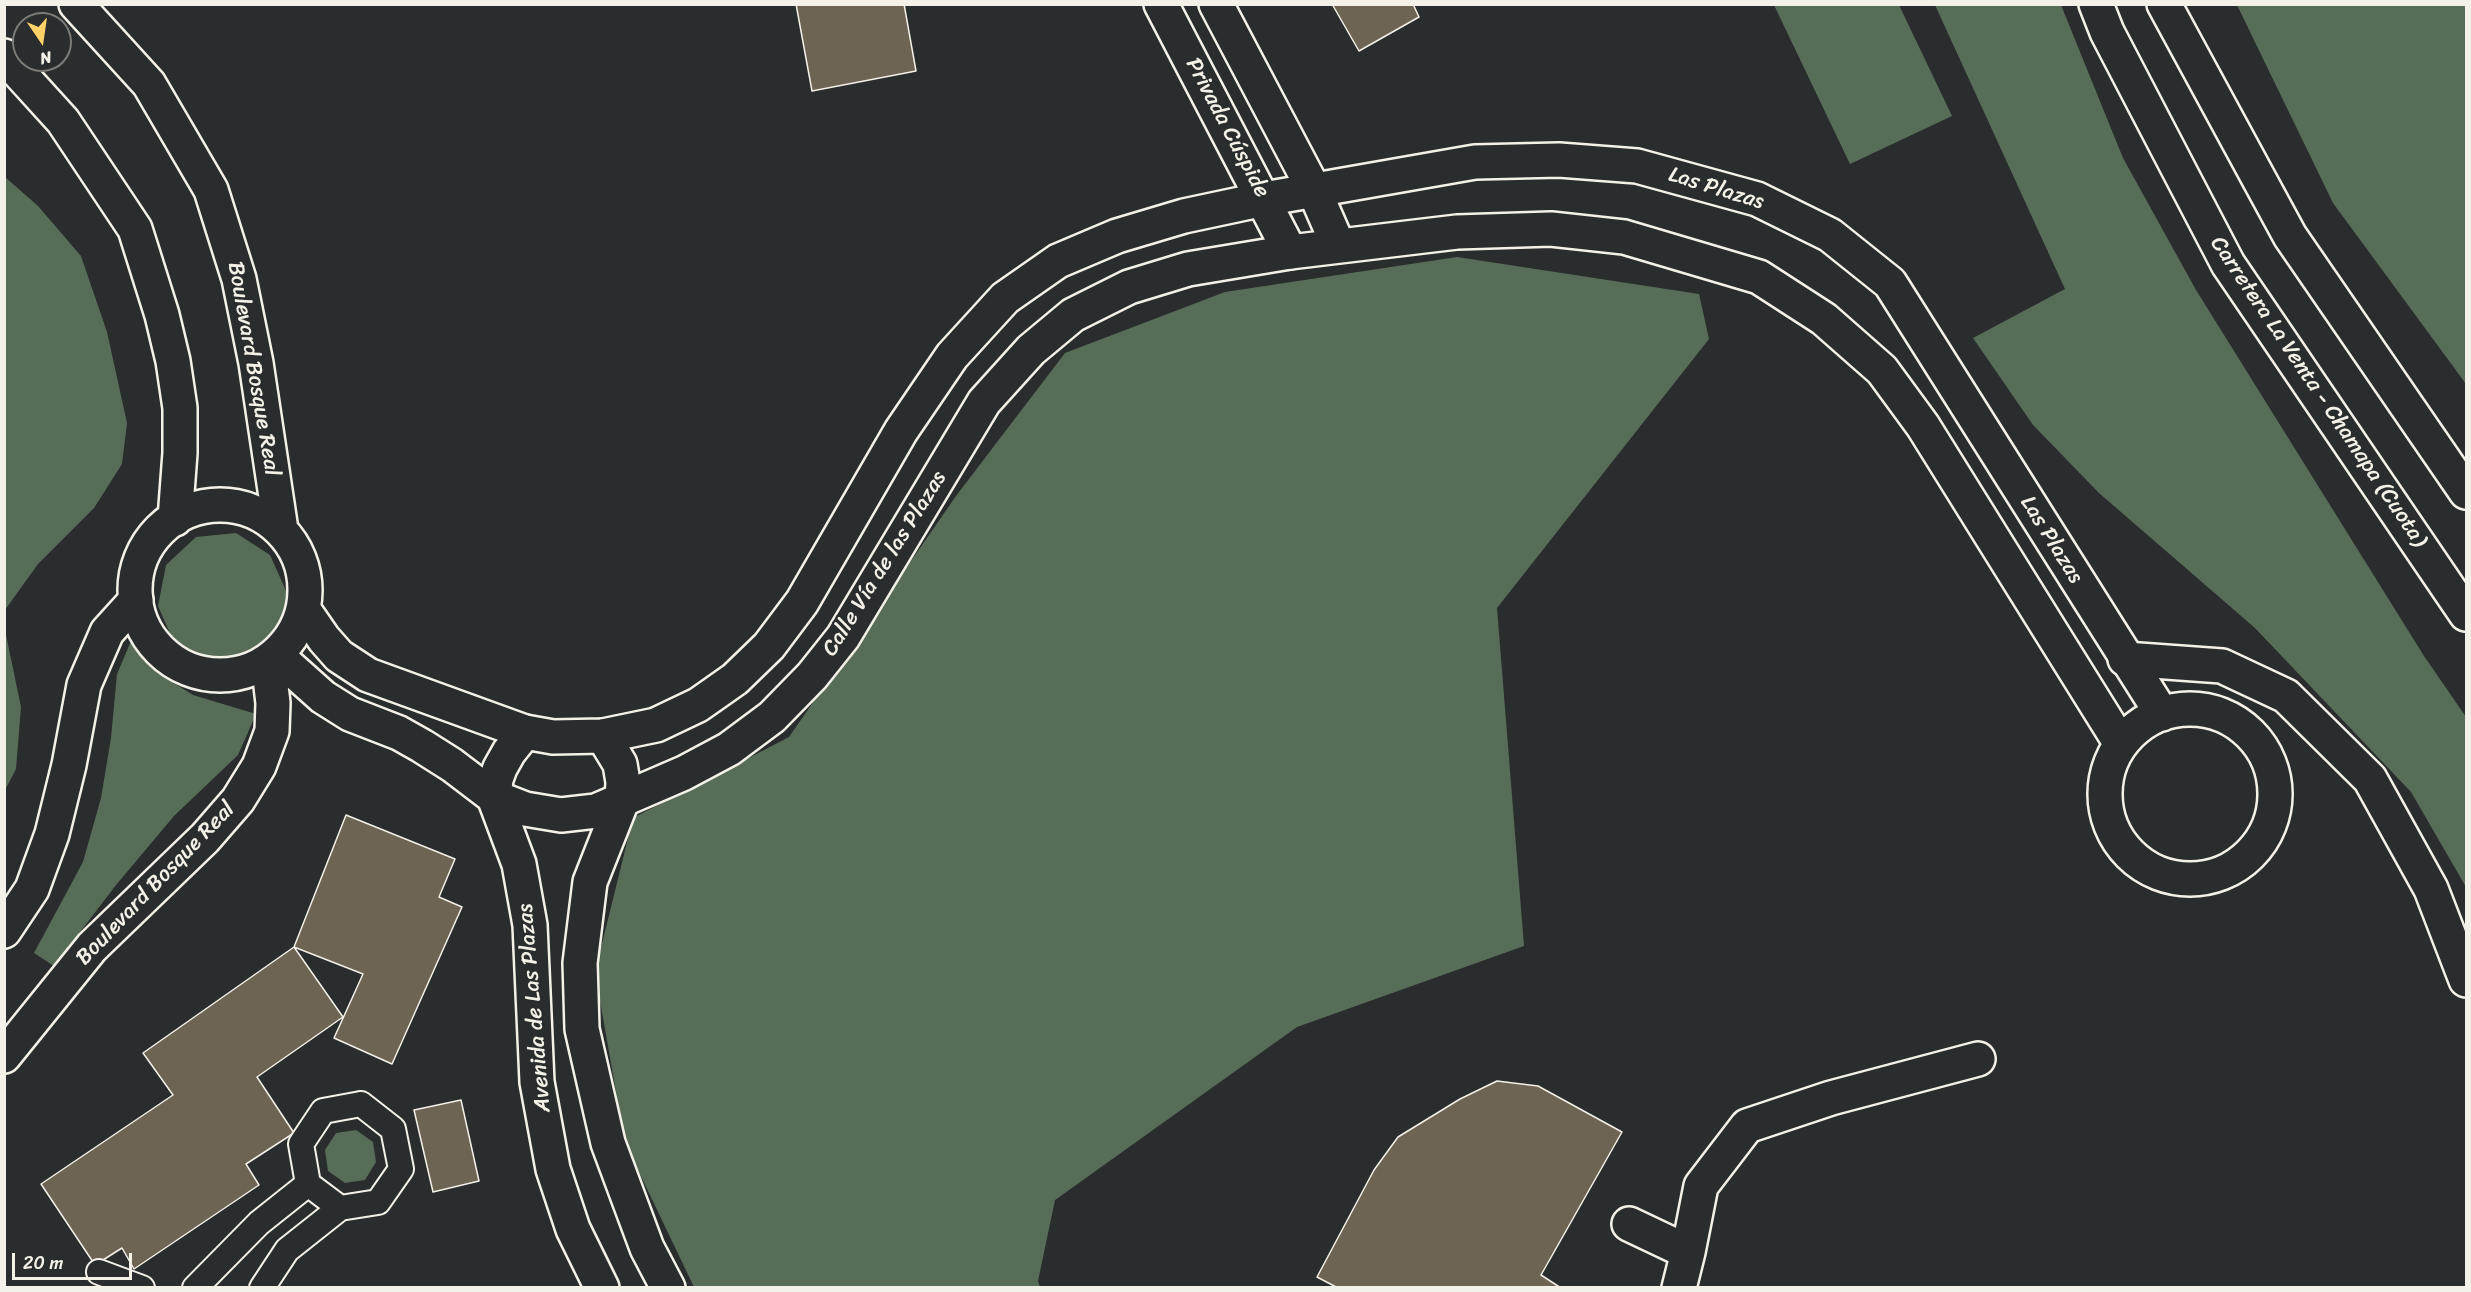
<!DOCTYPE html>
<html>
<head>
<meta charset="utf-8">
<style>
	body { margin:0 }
	#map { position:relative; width:2471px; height:1292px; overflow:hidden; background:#2a2d2e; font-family:Sriracha,sans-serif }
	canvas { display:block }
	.frame { position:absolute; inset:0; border:6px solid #f4f1e8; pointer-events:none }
	.north { position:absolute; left:12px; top:12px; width:60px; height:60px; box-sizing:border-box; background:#2a2d2e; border:2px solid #7b7b78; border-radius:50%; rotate:167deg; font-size:16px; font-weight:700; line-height:24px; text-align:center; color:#f4f1e8 }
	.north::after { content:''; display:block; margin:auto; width:21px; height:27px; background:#ffd166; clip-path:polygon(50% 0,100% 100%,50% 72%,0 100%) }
	.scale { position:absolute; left:12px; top:1253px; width:120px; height:27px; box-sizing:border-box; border:3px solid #f4f1e8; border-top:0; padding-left:8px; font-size:18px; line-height:21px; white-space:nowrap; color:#f4f1e8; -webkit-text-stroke:4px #2a2d2e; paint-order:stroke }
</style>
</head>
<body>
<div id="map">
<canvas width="2471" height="1292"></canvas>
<div class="frame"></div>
<div class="north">N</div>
<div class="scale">20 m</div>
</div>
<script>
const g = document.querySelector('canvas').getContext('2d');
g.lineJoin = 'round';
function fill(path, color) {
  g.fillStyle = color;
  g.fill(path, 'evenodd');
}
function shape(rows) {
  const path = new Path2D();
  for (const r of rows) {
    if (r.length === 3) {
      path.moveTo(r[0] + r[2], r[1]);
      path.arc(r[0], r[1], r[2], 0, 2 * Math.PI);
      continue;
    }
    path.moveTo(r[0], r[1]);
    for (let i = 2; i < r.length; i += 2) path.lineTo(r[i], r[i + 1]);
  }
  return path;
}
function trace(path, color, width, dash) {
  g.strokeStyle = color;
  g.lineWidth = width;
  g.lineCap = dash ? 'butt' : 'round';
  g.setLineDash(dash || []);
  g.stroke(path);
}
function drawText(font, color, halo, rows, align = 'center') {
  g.font = font + ' Sriracha,sans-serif';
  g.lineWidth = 4.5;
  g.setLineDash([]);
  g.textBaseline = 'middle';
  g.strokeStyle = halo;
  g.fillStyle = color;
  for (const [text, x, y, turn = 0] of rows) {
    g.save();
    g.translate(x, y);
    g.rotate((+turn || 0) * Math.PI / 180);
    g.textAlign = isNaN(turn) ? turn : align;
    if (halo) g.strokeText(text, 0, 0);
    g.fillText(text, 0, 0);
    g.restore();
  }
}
fill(shape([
	[1774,5,1899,5,1952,116,1850,164],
	[1935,5,2061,5,2123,158,2196,290,2424,656,2466,717,2466,887,2411,792,2255,628,2099,493,2033,425,1973,338,2065,289],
	[2237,5,2466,5,2466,384,2333,203],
	[5,177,38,206,81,256,107,332,127,423,122,464,94,508,38,564,5,610],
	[1457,257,1699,294,1709,339,1497,608,1524,946,1297,1027,1055,1200,1038,1281,1040,1287,694,1287,625,1143,595,972,633,818,789,737,956,496,1065,353,1225,292],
	[236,533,270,555,287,593,279,634,250,662,210,666,175,645,158,606,166,565,196,537],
	[5,630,21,707,16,769,5,790],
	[134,634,161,675,193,695,256,714,238,755,174,816,116,885,54,966,34,953,83,862,101,798,111,738,117,674],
	[356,1130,373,1142,376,1162,365,1180,345,1183,328,1171,325,1150,336,1133]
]), '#586d58');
const building = shape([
	[796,4,904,4,916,71,812,91,796,4],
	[1332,4,1413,4,1419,17,1359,51,1332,4],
	[346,815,455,859,439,897,462,907,392,1064,334,1038,363,974,294,947,346,815],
	[294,947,343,1017,257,1077,294,1133,246,1164,259,1185,134,1269,122,1248,95,1265,41,1184,173,1095,143,1053,294,947],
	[1497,1081,1538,1086,1622,1132,1541,1275,1561,1288,1338,1288,1317,1277,1374,1170,1398,1137,1460,1099,1497,1081],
	[461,1100,479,1181,433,1192,414,1110,461,1100]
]);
fill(building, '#6d6454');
trace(building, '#f4f1e8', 1.5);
const service = shape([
	[361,1104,393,1129,401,1169,378,1202,340,1208,308,1184,301,1144,323,1111,361,1104],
	[99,1272,142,1288],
	[195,1288,259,1223,308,1184],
	[262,1288,287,1250,340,1208]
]);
const minor = shape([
	[1161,4,1290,252],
	[1216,4,1314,190,1338,245],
	[2125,659,2222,666,2286,696,2370,779,2431,889,2466,980],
	[525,732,509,752,500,768,496,779,494,797,519,864,530,925,537,1082,553,1169,573,1229,602,1288],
	[603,736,620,764,623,782,622,801,590,882,580,963,582,1029,608,1143,647,1248,668,1288],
	[1629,1224,1688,1252,1679,1288],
	[1688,1252,1701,1186,1747,1126,1831,1098,1978,1059]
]);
const tertiary = shape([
	[304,610,324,639,339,656,368,675,525,732,553,737,603,736,656,725,698,705,735,679,769,646,802,602,901,431,952,356,1005,298,1058,261,1117,236,1184,216,1264,199,1475,162,1559,160,1637,166,1757,199,1830,235,1890,283,2162,714],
	[276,655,323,697,350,714,399,733,422,746,452,765,494,797,525,809,561,815,596,811,684,773,729,749,772,717,812,676,843,637,984,402,1031,350,1073,315,1129,287,1188,269,1290,252,1457,232,1551,229,1624,237,1759,277,1824,319,1882,370,1923,426,2121,744],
	[2190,794,85],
	[4,931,32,889,52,834,69,765,84,685,107,632,136,600],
	[4,1056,92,947,205,838,238,800,259,766,272,731,273,703,268,661]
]);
const secondary = shape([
	[76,4,149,84,211,190,239,279,256,363,281,530],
	[4,56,63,121,135,229,162,315,173,361,180,408,180,453,175,519],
	[220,590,85]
]);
const motorway = shape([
	[2096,4,2107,32,2228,264,2466,614],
	[2164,4,2290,236,2466,492]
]);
trace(service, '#f4f1e8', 28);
trace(minor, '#f4f1e8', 38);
trace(tertiary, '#f4f1e8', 38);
trace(secondary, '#f4f1e8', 38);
trace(motorway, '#f4f1e8', 38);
trace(service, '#2a2d2e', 24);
trace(minor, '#2a2d2e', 33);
trace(tertiary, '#2a2d2e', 33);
trace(secondary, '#2a2d2e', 33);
trace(motorway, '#2a2d2e', 33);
drawText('22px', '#f4f1e8', '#2a2d2e', [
	["Privada Cúspide",1227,128,62],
	["Las Plazas",1716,189,17],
	["Boulevard Bosque Real",253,369,80],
	["Carretera La Venta - Chamapa (Cuota)",2318,392,56],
	["Las Plazas",2051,540,58],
	["Calle Vía de las Plazas",885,564,-58],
	["Boulevard Bosque Real",156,884,-46],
	["Avenida de Las Plazas",535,1008,-95]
]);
</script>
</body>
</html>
